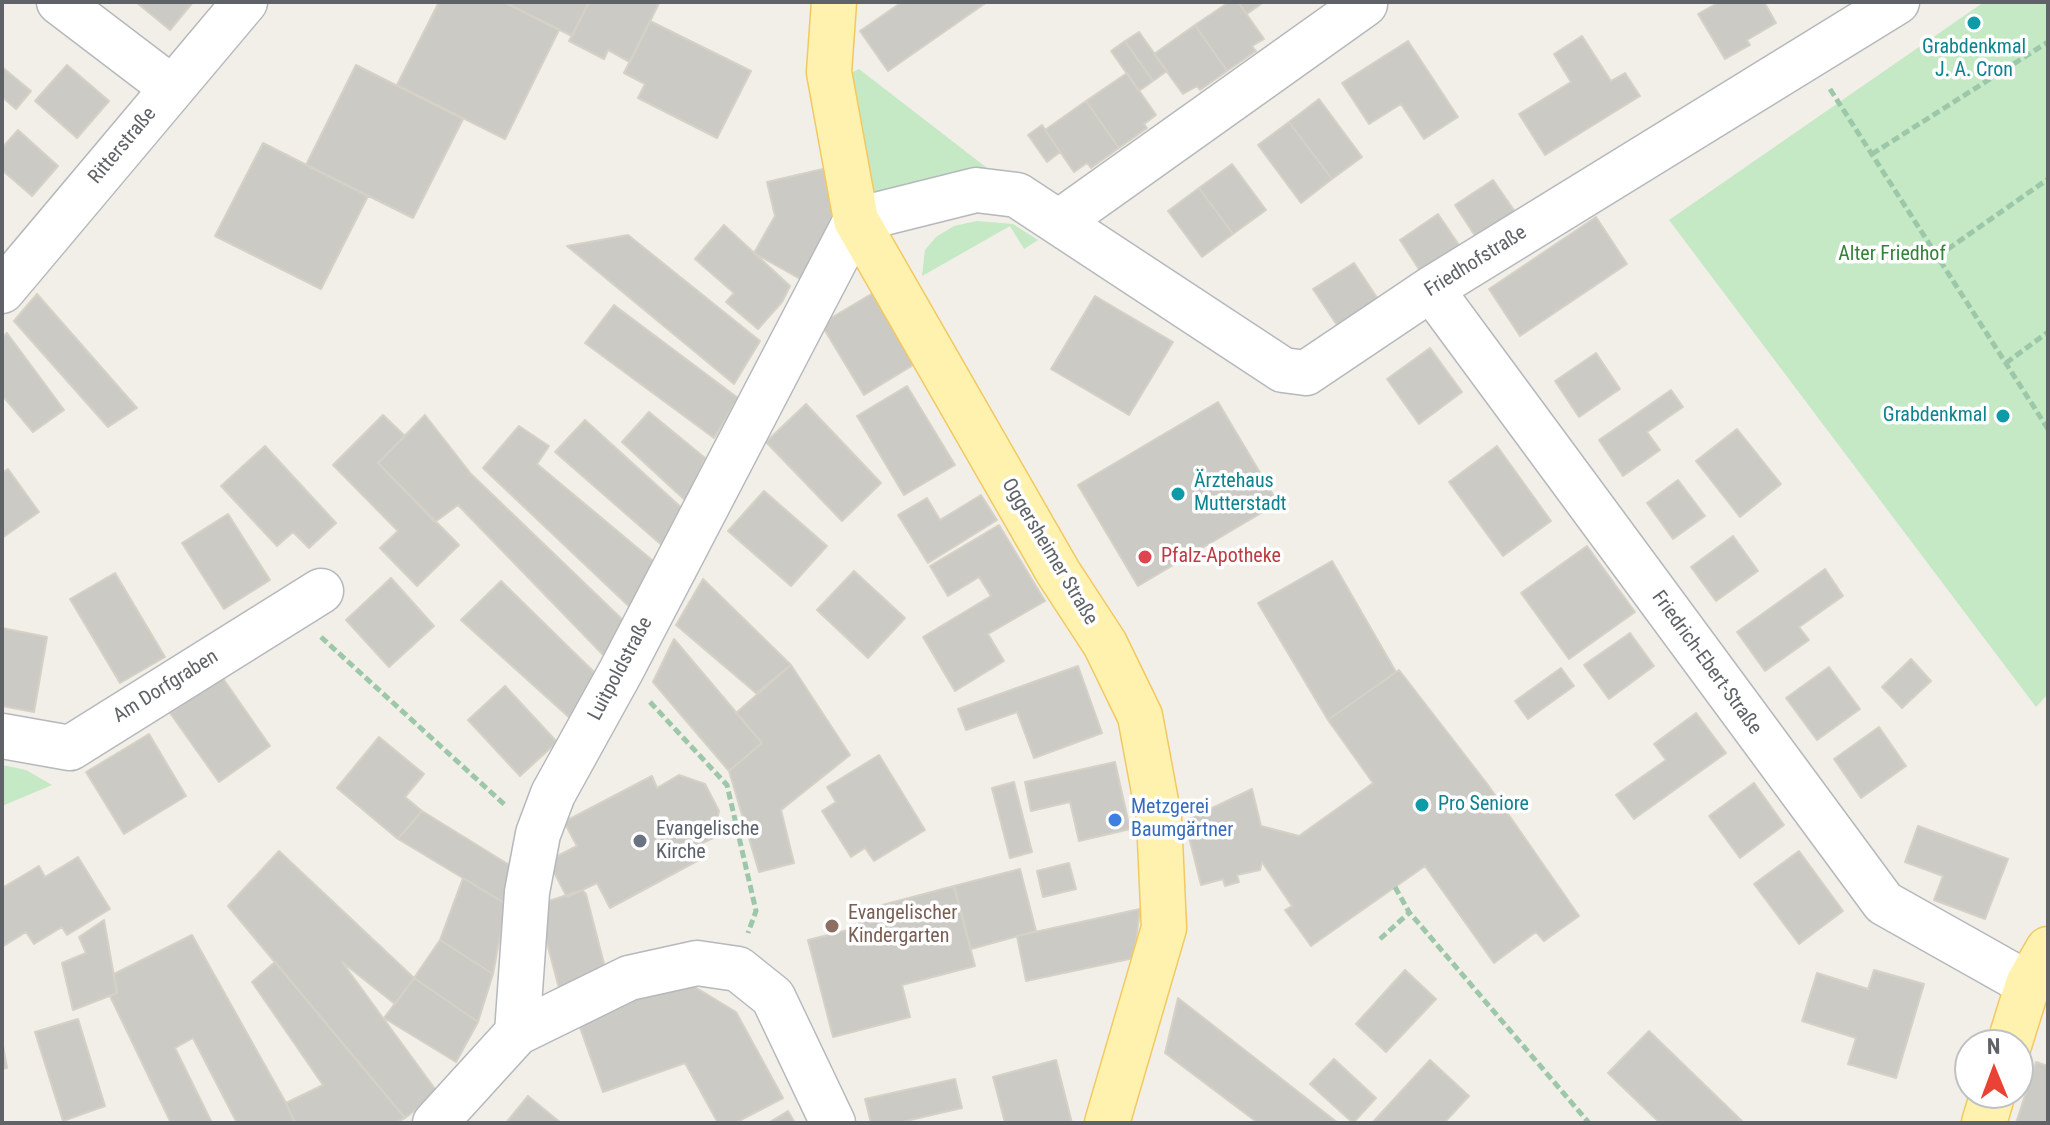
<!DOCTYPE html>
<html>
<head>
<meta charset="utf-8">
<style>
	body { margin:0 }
	#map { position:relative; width:2050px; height:1125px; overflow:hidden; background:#f1efe8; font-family:"Roboto Condensed",sans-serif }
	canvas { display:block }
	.frame { position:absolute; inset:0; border:4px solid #5f6368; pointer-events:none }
	.north { position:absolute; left:1954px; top:1029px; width:80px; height:80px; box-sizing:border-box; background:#fff; border:2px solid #bfc1c3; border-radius:50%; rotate:359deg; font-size:22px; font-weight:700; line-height:32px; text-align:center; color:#5f6368 }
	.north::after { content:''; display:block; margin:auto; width:28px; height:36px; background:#ea4335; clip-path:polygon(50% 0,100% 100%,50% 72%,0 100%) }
</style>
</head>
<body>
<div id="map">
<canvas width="2050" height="1125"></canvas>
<div class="frame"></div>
<div class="north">N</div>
</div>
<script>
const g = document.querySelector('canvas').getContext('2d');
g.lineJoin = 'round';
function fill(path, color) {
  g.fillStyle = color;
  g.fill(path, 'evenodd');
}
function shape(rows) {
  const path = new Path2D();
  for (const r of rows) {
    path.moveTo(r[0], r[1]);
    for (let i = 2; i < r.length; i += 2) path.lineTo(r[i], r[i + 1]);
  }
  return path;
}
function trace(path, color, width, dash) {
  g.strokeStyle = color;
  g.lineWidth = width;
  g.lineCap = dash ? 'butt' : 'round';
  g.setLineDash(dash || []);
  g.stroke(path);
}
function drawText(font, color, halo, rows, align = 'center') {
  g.font = font + ' "Roboto Condensed",sans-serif';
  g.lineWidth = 7;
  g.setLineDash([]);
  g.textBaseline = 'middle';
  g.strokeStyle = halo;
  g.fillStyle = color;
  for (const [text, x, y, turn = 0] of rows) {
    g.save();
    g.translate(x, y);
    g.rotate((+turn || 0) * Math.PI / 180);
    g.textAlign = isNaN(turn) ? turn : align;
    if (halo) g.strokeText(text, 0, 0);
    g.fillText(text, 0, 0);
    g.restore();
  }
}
fill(shape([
	[1984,2,2048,2,2048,694,2036,707,1669,220],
	[859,69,987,168,868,201,851,73],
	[977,221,1013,224,1038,240,1024,249,1010,226,922,276,925,250,936,237,954,226],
	[2,765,26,770,52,785,2,806]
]), '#c5e8c5');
const building = shape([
	[136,2,193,2,170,30,136,2],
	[439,2,504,2,559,30,505,139,397,85,439,2],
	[504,2,589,2,572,36,504,2],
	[589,2,659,3,630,62,608,50,604,59,569,41,589,2],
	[902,2,987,2,888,71,860,31,902,2],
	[1229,2,1238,2,1264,39,1252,46,1256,51,1227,71,1195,25,1229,2],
	[1238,2,1259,2,1261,4,1247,14,1238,2],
	[1719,2,1764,2,1776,23,1747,40,1750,45,1725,59,1698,14,1719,2],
	[650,21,751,71,717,138,638,98,645,84,624,73,650,21],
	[1195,25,1227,71,1200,90,1197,86,1183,94,1154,54,1195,25],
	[1139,32,1167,71,1153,81,1125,41,1139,32],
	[1582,36,1611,81,1625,73,1640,96,1545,155,1519,114,1571,82,1554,54,1582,36],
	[1125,41,1153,81,1139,91,1111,51,1125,41],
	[1408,41,1458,117,1424,139,1401,104,1369,124,1342,83,1408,41],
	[67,65,109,101,77,138,35,101,67,65],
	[356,65,463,119,413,218,306,165,356,65],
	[2,67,31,91,16,109,2,97,2,67],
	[1127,73,1156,115,1144,124,1147,128,1119,148,1086,101,1127,73],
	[1319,99,1362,157,1332,179,1289,122,1319,99],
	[1086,101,1119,148,1091,168,1087,163,1074,172,1045,130,1086,101],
	[1289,122,1332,179,1301,203,1258,145,1289,122],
	[1042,125,1060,152,1047,162,1028,135,1042,125],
	[18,130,58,166,32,196,2,170,2,148,18,130],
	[263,143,368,196,321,289,215,236,263,143],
	[1232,164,1266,210,1233,234,1199,188,1232,164],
	[827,168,838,214,802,280,754,253,775,216,767,182,827,168],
	[1493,180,1518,216,1479,242,1455,205,1493,180],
	[1199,188,1233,234,1202,257,1168,211,1199,188],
	[1438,214,1463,251,1424,277,1400,240,1438,214],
	[1596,217,1627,264,1520,336,1489,289,1596,217],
	[724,225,790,286,782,302,758,329,726,302,734,293,695,259,724,225],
	[628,235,760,341,734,384,567,246,628,235],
	[1354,263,1382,305,1341,331,1313,289,1354,263],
	[873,293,915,364,864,395,821,324,873,293],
	[37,294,137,408,108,427,14,321,37,294],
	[1095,296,1173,342,1129,415,1051,369,1095,296],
	[614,305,738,398,714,438,585,343,614,305],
	[7,333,64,410,33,432,2,395,2,338,7,333],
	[1430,348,1462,392,1419,424,1387,379,1430,348],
	[1596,353,1620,389,1579,417,1555,381,1596,353],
	[907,386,955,465,904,495,857,416,907,386],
	[1671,390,1683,407,1647,432,1660,450,1623,476,1599,440,1671,390],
	[1218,402,1278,503,1138,586,1078,485,1218,402],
	[806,404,881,483,842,521,766,442,806,404],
	[649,412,705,458,686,501,622,442,649,412],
	[383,415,405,436,378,463,459,545,417,586,380,548,398,531,333,465,383,415],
	[425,415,471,474,628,625,610,662,458,505,435,522,378,463,425,415],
	[585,420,684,510,665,548,555,452,585,420],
	[519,426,549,446,537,464,658,565,635,612,483,468,519,426],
	[1737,429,1781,484,1740,517,1696,461,1737,429],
	[265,446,336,523,309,548,293,532,277,546,221,486,265,446],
	[1497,446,1551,521,1503,556,1449,482,1497,446],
	[8,469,39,512,2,538,2,473,8,469],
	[1678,480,1705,516,1673,539,1647,503,1678,480],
	[764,491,827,546,791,586,728,531,764,491],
	[981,495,997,520,928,563,898,515,927,498,940,520,981,495],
	[228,514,270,580,224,609,182,543,228,514],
	[999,525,1045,601,988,634,1004,661,955,691,923,637,991,596,979,577,948,596,930,566,999,525],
	[1733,536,1758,571,1716,601,1691,567,1733,536],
	[1587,546,1635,612,1569,659,1521,593,1587,546],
	[1332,561,1396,672,1328,720,1258,603,1332,561],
	[1825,569,1843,596,1799,627,1809,640,1765,671,1737,632,1825,569],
	[854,571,905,618,868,658,817,610,854,571],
	[115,573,165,657,120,683,70,599,115,573],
	[391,578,434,626,389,667,346,620,391,578],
	[703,579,791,665,756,693,676,625,703,579],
	[501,581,596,674,571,719,461,620,501,581],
	[2,628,47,637,34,712,2,706,2,628],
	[1630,633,1654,666,1609,699,1584,665,1630,633],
	[674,639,762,743,729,771,653,682,674,639],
	[1911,659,1931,681,1902,708,1882,687,1911,659],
	[791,665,850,755,781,810,794,863,759,872,729,771,762,743,736,713,791,665],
	[1078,666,1102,733,1034,758,1017,712,966,730,958,709,1078,666],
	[1829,667,1860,709,1817,740,1786,698,1829,667],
	[1561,668,1574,686,1528,719,1515,701,1561,668],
	[1399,670,1488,785,1579,916,1544,941,1536,932,1494,963,1425,866,1311,946,1285,910,1292,906,1262,862,1260,870,1237,875,1239,882,1225,886,1223,879,1201,885,1185,821,1252,789,1261,826,1299,836,1373,783,1328,720,1399,670],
	[222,677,270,746,219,782,170,713,222,677],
	[505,686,557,742,520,776,468,720,505,686],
	[1696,713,1726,753,1634,819,1616,795,1666,760,1654,744,1696,713],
	[1879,727,1906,766,1861,798,1834,759,1879,727],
	[149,734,186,796,124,834,86,772,149,734],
	[379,737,424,774,405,797,422,811,398,839,337,788,379,737],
	[879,755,925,830,874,861,865,848,851,857,822,811,836,802,827,787,879,755],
	[1115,762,1130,829,1079,841,1070,802,1031,811,1025,782,1115,762],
	[679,775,705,784,719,811,713,838,690,849,697,861,610,908,597,883,567,897,548,861,577,846,564,822,652,776,657,788,679,775],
	[1014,782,1032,852,1010,858,992,788,1014,782],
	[1754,783,1784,825,1740,858,1709,816,1754,783],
	[422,811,511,866,506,904,398,839,422,811],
	[1918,826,2008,859,1985,919,1934,900,1943,876,1905,862,1918,826],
	[279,851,414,978,395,1004,342,962,438,1093,405,1118,228,906,279,851],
	[1799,851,1843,911,1799,944,1754,884,1799,851],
	[78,857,110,909,67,935,62,927,34,944,26,932,2,947,2,888,39,866,45,877,78,857],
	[1069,863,1076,889,1043,897,1037,871,1069,863],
	[1020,869,1036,931,971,949,954,886,1020,869],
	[463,878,506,904,493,974,440,940,463,878],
	[954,886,975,966,902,985,910,1017,833,1037,808,940,860,927,856,912,954,886],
	[582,890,586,894,609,983,561,996,537,905,582,890],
	[1140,909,1134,958,1026,981,1017,936,1140,909],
	[104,920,117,993,73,1010,62,963,86,953,79,937,104,920],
	[192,935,286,1103,295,1123,237,1123,193,1038,175,1048,212,1123,171,1123,110,996,117,993,114,974,192,935],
	[440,940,493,974,478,1022,414,978,440,940],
	[275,962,405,1118,395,1123,295,1123,286,1103,323,1085,252,982,275,962],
	[1405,970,1436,999,1386,1052,1356,1024,1405,970],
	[1874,970,1924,984,1896,1078,1848,1064,1856,1038,1802,1021,1817,973,1868,989,1874,970],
	[414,978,478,1022,456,1062,384,1018,414,978],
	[685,981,736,1012,783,1098,735,1123,718,1123,685,1063,603,1092,577,1019,685,981],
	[1178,998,1338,1123,1258,1123,1165,1053,1178,998],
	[78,1019,105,1106,63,1121,35,1032,78,1019],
	[1649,1031,1744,1123,1660,1123,1608,1073,1649,1031],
	[2,1040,7,1068,2,1069,2,1040],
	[1334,1059,1376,1098,1353,1123,1310,1084,1334,1059],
	[1056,1060,1072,1123,1005,1123,993,1077,1056,1060],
	[1430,1060,1469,1096,1444,1123,1372,1123,1430,1060],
	[2036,1062,2048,1066,2048,1123,2016,1123,2036,1062],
	[955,1079,962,1108,897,1123,871,1123,865,1099,955,1079],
	[528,1096,561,1123,506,1123,528,1096],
	[788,1111,795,1123,768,1123,788,1111]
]);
fill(building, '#cccac5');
trace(building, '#d6d1c6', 2);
const minor = shape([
	[59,2,172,88],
	[1059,222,1365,4],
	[1431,289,1884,903,2028,984],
	[2,291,245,2],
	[2,736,70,748,321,591],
	[517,1033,629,978,697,963,738,969,773,997,833,1123],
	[435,1123,517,1033,527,892,538,834,553,794,621,671,856,220,976,190,1017,195,1283,370,1306,373,1431,289,1897,2]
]);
const major = shape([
	[834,2,829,72,856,220,1058,572,1105,644,1140,716,1159,818,1164,928,1107,1123],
	[2009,1045,2028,984,2048,949],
	[1984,1123,1993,1093]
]);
trace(minor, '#b5b8bc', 47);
trace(major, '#f2c960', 47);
trace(shape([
	[1830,89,2048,429],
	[1872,154,2048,42],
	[1938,256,2048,179],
	[2006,363,2048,332],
	[321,637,505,805],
	[650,702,727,785,756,911,748,933],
	[1395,887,1409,912,1589,1123],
	[1380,939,1409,913]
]), '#9cc7a9', 5, [8, 4]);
trace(minor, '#fff', 44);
trace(major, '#fff2af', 44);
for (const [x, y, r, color] of [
	[1974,23,8,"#0f9aa8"],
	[2003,416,8,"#0f9aa8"],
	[1178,494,8,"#0f9aa8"],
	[1145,557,8,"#e0444e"],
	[1422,805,8,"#0f9aa8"],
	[1115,820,8,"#3f7fe0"],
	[640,841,8,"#6b7280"],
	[832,926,8,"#8d6e63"]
]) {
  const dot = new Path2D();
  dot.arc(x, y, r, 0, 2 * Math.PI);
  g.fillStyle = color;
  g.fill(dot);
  trace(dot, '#fff', 3);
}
drawText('20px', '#0d838f', '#fff', [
	["Grabdenkmal",1974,48,"center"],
	["J. A. Cron",1974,71,"center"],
	["Grabdenkmal",1987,416,"right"],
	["Ärztehaus",1194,482],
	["Mutterstadt",1194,505],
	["Pro Seniore",1438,805]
], 'left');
drawText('20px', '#5f6368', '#fff', [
	["Ritterstraße",123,146,-50],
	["Friedhofstraße",1476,262,-32],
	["Oggersheimer Straße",1049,552,59],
	["Friedrich-Ebert-Straße",1706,663,54],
	["Luitpoldstraße",621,669,-62],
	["Am Dorfgraben",166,687,-32]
]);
drawText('20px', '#348238', '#fff', [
	["Alter Friedhof",1892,255]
]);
drawText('20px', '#be3a42', '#fff', [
	["Pfalz-Apotheke",1161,557]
], 'left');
drawText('20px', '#366cbe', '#fff', [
	["Metzgerei",1131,808],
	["Baumgärtner",1131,831]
], 'left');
drawText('20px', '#5b616d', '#fff', [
	["Evangelische",656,830],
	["Kirche",656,853]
], 'left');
drawText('20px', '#785e54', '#fff', [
	["Evangelischer",848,914],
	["Kindergarten",848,937]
], 'left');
</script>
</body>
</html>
